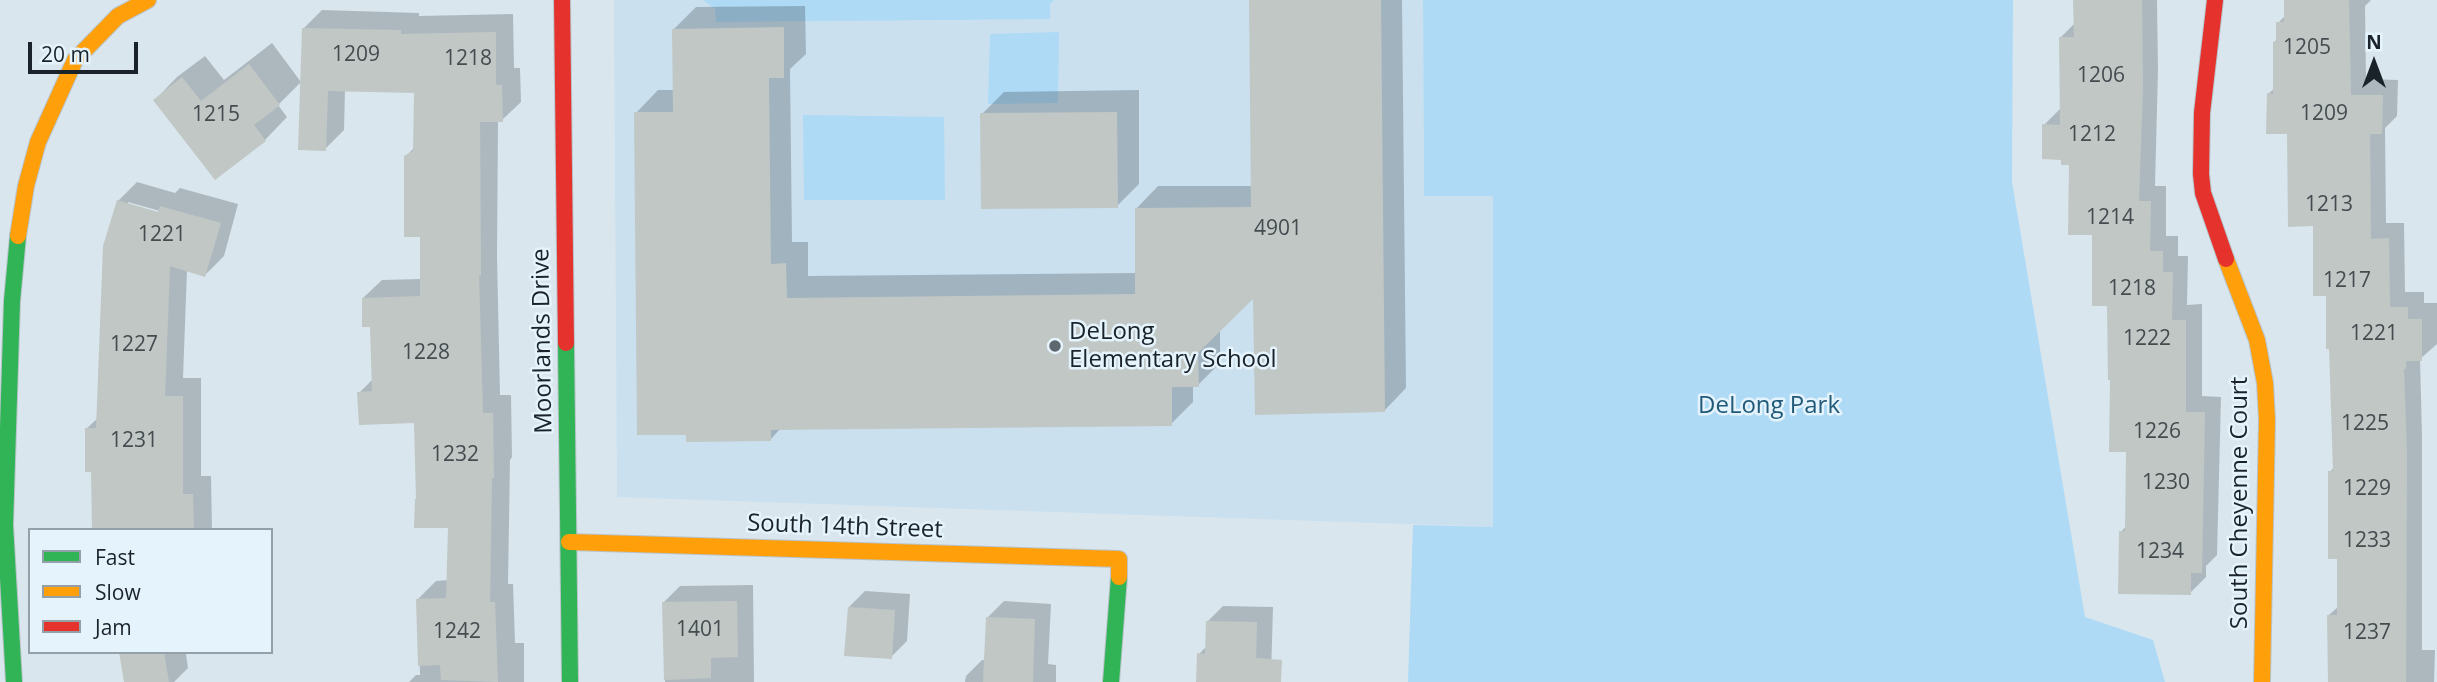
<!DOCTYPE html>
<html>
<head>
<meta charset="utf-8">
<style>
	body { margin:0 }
	#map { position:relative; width:2437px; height:682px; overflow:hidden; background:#d9e6ee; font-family:"Open Sans",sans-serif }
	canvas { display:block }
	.legend { position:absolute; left:28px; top:528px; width:245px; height:126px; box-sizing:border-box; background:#e5f3fc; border:2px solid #94a0a8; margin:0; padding:9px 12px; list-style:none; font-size:21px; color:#1a2329 }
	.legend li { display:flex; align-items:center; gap:14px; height:35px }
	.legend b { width:35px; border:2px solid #94a0a8 }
	.north { position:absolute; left:2339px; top:28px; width:70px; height:70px; -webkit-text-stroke:5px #e5f3fc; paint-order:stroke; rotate:0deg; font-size:19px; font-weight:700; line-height:28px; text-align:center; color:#1a2329 }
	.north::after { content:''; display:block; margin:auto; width:24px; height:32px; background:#1a2329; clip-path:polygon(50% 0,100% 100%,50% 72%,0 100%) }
	.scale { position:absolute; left:28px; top:42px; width:110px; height:32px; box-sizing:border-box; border:4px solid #1a2329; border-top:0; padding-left:9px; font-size:21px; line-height:24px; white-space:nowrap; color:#1a2329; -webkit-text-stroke:5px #e5f3fc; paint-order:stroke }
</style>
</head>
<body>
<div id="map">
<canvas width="2437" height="682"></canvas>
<ul class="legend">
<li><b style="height:9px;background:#30b455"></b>Fast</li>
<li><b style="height:9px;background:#ff9f0a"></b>Slow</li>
<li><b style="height:9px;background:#e5322d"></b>Jam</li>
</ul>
<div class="north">N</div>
<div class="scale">20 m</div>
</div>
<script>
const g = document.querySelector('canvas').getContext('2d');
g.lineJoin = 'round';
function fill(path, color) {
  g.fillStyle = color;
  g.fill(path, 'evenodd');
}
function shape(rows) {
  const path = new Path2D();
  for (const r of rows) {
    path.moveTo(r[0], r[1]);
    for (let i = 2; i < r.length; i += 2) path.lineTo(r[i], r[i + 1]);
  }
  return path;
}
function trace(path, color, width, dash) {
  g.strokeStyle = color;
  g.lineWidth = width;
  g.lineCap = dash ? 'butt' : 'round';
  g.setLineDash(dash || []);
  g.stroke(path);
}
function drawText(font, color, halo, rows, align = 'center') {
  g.font = font + ' "Open Sans",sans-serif';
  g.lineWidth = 5;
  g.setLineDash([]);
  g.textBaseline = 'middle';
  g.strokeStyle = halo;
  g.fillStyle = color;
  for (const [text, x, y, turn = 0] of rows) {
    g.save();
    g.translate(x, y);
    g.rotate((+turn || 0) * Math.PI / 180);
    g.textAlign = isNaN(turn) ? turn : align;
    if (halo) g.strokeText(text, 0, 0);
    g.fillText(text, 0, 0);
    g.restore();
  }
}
fill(shape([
	[614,0,1423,0,1424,195,1493,195,1493,527,617,497]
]), '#cae0ef');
fill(shape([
	[703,0,1054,0,1050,4,1050,19,716,22,715,9],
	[1423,0,2013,0,2012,182,2085,617,2153,640,2165,682,1408,682,1413,525,1493,527,1493,196,1424,196],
	[1059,32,1058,103,988,104,990,34],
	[803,115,944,117,945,200,804,200]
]), '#aedaf5');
fill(shape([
	[1251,0,1402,0,1406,388,1384,411,1255,295,1220,330,1220,363,1198,385,1193,385,1193,402,1171,424,781,428,770,440,636,113,658,90,674,90,674,29,696,7,805,6,806,54,790,69,792,242,808,242,808,276,1137,273,1136,209,1158,186,1253,186],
	[2075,0,2157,0,2158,70,2155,186,2166,186,2166,236,2178,236,2178,256,2188,256,2187,305,2202,304,2202,396,2221,397,2217,555,2206,566,2206,577,2190,593,2121,532,2127,525,2128,450,2112,378,2109,305,2094,233,2071,164,2044,125,2060,109,2061,37,2075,23],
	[2286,0,2371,0,2365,6,2366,79,2398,80,2397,116,2385,128,2386,223,2404,223,2405,292,2424,292,2424,303,2437,303,2437,344,2420,359,2422,435,2422,650,2435,650,2434,682,2328,682,2329,615,2339,606,2339,557,2330,472,2334,467,2328,295,2315,225,2289,133,2268,94,2275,88,2274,42,2278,39,2278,23,2286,15],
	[322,10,419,13,419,16,513,14,514,68,520,68,521,102,502,120,498,120,497,256,500,395,511,395,512,457,510,460,508,584,513,584,515,643,524,643,524,682,409,682,416,675,420,675,418,599,436,581,449,580,450,527,416,500,416,421,359,393,373,379,372,325,363,298,382,280,421,279,421,235,405,157,415,147,416,92,345,90,344,130,325,149,303,29],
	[272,43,301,82,278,105,287,117,265,140,215,178,155,100,177,77,205,56,224,80],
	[1139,90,1139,184,1117,206,982,114,1004,92],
	[137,182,175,193,180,188,238,204,224,256,205,275,187,270,183,378,201,378,201,476,211,476,212,530,93,530,92,470,86,429,99,417,118,201],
	[128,202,167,213,166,216,128,205],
	[753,585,754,682,665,682,664,602,680,586],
	[865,591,910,594,907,641,891,657,849,607],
	[1004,601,1051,604,1048,664,1056,665,1056,682,965,682,966,676,982,660,986,660,988,617],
	[1223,606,1273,607,1271,677,1266,682,1198,682,1199,654,1207,646,1207,622],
	[121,652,188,652,186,654,188,668,174,682,125,682]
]), '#0003');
fill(shape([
	[1249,0,1381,0,1385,412,1255,415,1253,299,1198,353,1199,387,1172,387,1172,426,771,430,771,441,686,442,686,435,637,435,634,112,673,112,672,29,784,27,784,78,769,78,771,264,786,263,787,298,1135,294,1135,208,1251,207],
	[2073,0,2142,0,2143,87,2139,201,2151,201,2150,251,2163,251,2163,272,2173,272,2172,320,2186,320,2186,412,2205,412,2202,573,2191,573,2191,595,2118,594,2119,531,2125,531,2126,452,2109,452,2110,380,2108,380,2107,306,2092,306,2092,235,2068,235,2069,165,2061,165,2061,160,2042,159,2042,124,2060,125,2059,37,2074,37],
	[2284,0,2349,0,2351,95,2383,95,2382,134,2370,134,2371,239,2389,238,2390,307,2408,307,2408,319,2422,319,2422,361,2406,361,2406,369,2404,369,2407,452,2406,682,2328,682,2327,615,2337,615,2337,559,2328,559,2328,471,2333,471,2329,349,2326,349,2326,296,2313,296,2313,226,2288,227,2287,134,2266,134,2267,93,2273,94,2273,42,2276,42,2276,22,2284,22],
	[302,28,401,30,401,34,496,32,496,85,502,85,503,122,480,122,481,275,479,275,483,413,493,413,494,478,492,478,490,602,495,602,498,682,441,680,440,665,418,666,416,599,446,598,448,528,414,528,415,499,416,499,414,423,359,425,357,392,372,391,370,327,362,327,362,298,420,296,420,237,404,237,404,156,413,151,414,93,328,91,326,151,298,150],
	[249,64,280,105,254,125,266,141,215,180,153,100,182,77,201,101],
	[1117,112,1118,208,981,209,980,113],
	[117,200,158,212,160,206,221,223,205,277,170,266,165,396,183,396,183,494,193,494,194,530,92,530,91,472,85,472,85,428,96,428,103,246],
	[737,601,738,657,711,658,711,678,664,680,662,602],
	[848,607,895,610,892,659,844,656],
	[986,617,1035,619,1033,682,983,682],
	[1206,621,1257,622,1256,658,1282,660,1281,682,1196,682,1197,653,1205,654],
	[119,652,164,652,169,682,124,682]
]), '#c0c7c5');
const fast = shape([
	[566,343,570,682],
	[14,682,5,525,12,301,18,236],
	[1111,682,1119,577]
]);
const slow = shape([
	[18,236,26,186,38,142,75,60,118,16,148,0],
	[2226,259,2257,340,2265,383,2267,420,2262,682],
	[569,542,1119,559,1119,577]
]);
const jam = shape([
	[562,0,566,343],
	[2215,0,2202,113,2201,174,2203,193,2226,259]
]);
trace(fast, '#b9c3c9', 18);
trace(slow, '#b9c3c9', 18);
trace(jam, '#b9c3c9', 18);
trace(fast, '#30b455', 16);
trace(slow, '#ff9f0a', 16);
trace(jam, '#e5322d', 16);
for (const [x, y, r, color] of [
	[1055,346,7,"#5d676e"]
]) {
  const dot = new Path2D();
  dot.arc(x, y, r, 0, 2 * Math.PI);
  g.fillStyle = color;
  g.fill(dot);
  trace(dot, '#e5f3fc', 2.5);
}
drawText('21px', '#444c50', null, [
	["1205",2307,48],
	["1209",356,55],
	["1218",468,59],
	["1206",2101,76],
	["1209",2324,114],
	["1215",216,115],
	["1212",2092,135],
	["1213",2329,205],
	["1214",2110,218],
	["4901",1278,229],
	["1221",162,235],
	["1217",2347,281],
	["1218",2132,289],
	["1221",2374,334],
	["1222",2147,339],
	["1227",134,345],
	["1228",426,353],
	["1225",2365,424],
	["1226",2157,432],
	["1231",134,441],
	["1232",455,455],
	["1230",2166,483],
	["1229",2367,489],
	["1233",2367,541],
	["1234",2160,552],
	["1401",700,630],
	["1242",457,632],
	["1237",2367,633]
]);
drawText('24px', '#1a2329', '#e5f3fc', [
	["DeLong",1069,332],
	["Elementary School",1069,360]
], 'left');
drawText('24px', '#1a2329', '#e5f3fc', [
	["Moorlands Drive",543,341,-91],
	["South Cheyenne Court",2240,503,-90],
	["South 14th Street",845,527,2]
]);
drawText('24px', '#225b7a', '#e5f3fc', [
	["DeLong Park",1769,406]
]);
</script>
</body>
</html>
